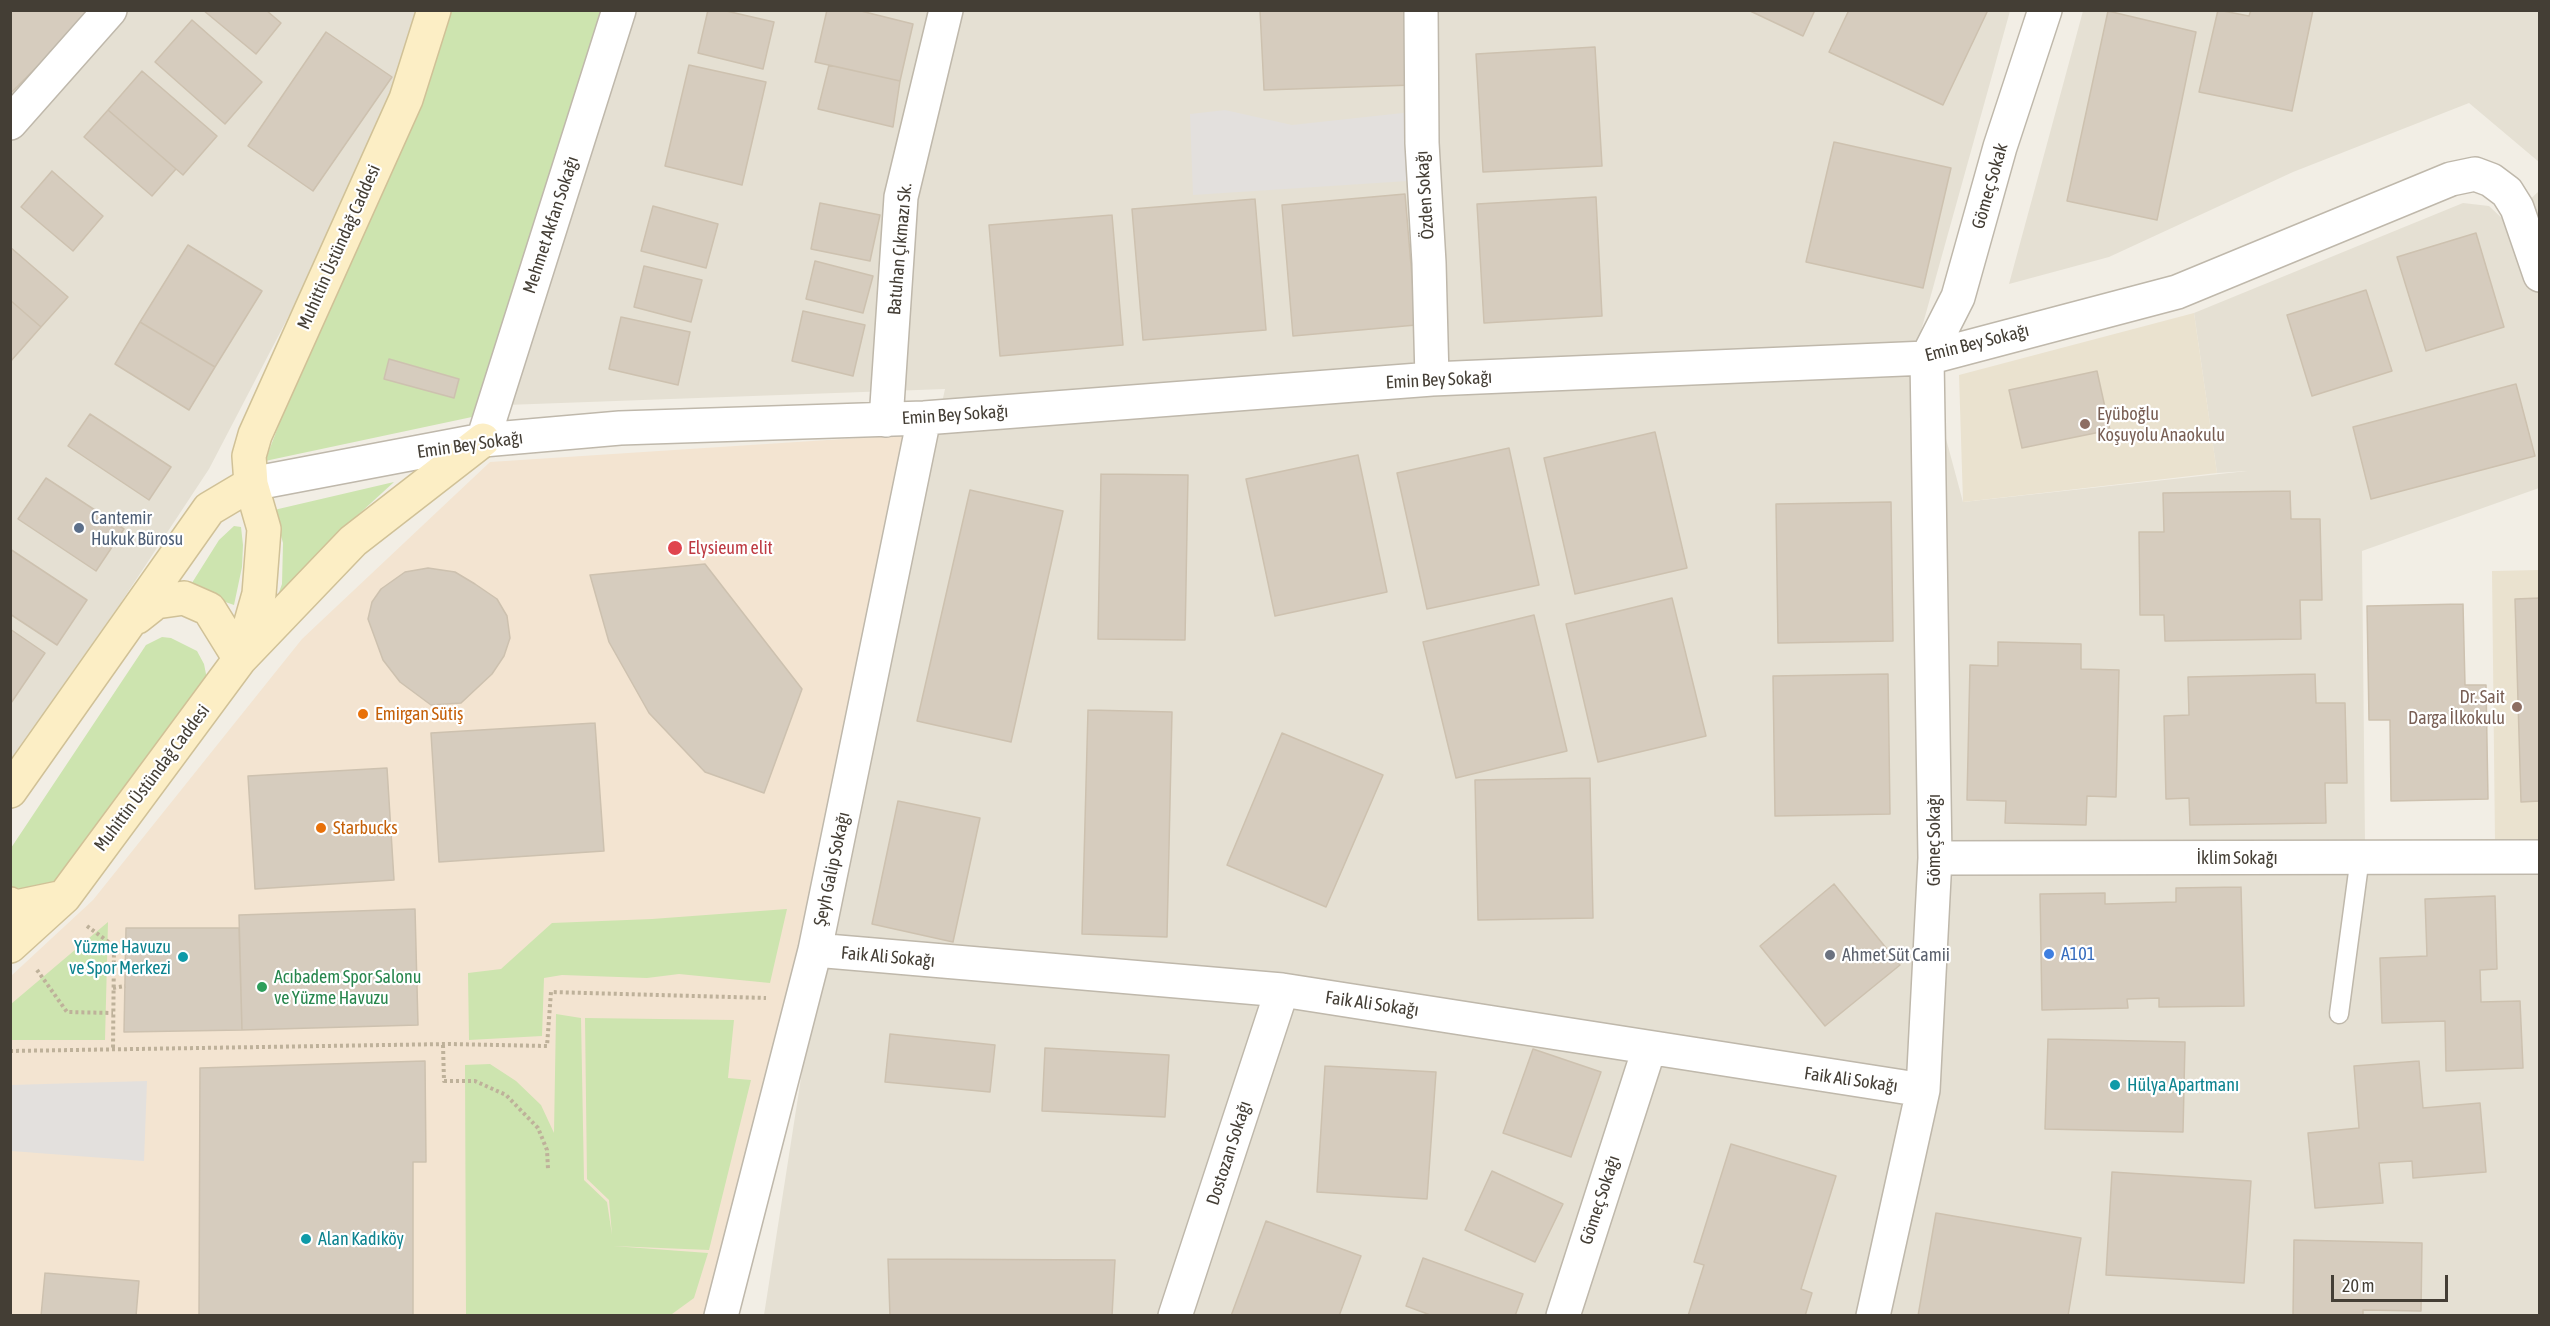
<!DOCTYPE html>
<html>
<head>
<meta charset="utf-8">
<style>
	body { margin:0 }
	#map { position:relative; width:2550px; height:1326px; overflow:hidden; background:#f2eee5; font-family:"Asap Condensed",sans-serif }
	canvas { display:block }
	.frame { position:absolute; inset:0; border:12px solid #443e35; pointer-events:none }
	.scale { position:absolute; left:2331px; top:1275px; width:117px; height:27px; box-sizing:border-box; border:3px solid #443e35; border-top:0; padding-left:8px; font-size:18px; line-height:21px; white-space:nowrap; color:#443e35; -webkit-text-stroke:4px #fff; paint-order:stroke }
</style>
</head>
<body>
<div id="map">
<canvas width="2550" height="1326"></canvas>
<div class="frame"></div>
<div class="scale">20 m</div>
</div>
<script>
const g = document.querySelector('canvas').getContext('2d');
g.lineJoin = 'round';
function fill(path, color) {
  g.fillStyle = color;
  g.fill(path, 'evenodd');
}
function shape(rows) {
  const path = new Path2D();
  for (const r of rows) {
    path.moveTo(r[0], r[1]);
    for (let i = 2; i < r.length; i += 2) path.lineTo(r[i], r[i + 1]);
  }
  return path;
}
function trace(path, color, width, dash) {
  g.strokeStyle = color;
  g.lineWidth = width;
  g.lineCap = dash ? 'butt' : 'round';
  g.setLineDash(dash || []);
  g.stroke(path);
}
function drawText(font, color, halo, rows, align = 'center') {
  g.font = font + ' "Asap Condensed",sans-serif';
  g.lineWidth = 4.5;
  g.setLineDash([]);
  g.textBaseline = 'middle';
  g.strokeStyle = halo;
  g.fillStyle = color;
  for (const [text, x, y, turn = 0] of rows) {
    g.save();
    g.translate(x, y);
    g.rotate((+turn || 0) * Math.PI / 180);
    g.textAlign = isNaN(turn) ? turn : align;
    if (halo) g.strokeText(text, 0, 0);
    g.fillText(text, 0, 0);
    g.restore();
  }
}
fill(shape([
	[11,11,433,11,407,89,209,469,120,604,11,760],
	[631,11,2010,11,1919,338,1963,502,2247,471,2217,473,2194,313,2463,203,2489,206,2506,222,2539,191,2539,488,2362,551,2365,843,2539,843,2539,1315,764,1315,816,982,945,389,506,405],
	[2083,11,2539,11,2539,162,2469,103,2293,172,2109,257,2009,284]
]), '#e5e0d3');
fill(shape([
	[935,433,729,1315,11,1316,11,976,93,900,302,639,490,462]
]), '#f3e4d1');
fill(shape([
	[2194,313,2217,473,1963,502,1959,375],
	[2539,570,2539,843,2495,843,2492,571]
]), '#eae2cf');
fill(shape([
	[434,11,606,11,486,414,265,461,407,89],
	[394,482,324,546,272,612,282,584,283,543,274,510],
	[234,526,241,527,243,545,242,567,234,605,205,595,190,586,219,540],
	[162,637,171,638,197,651,204,664,207,679,56,883,31,889,11,888,11,848,146,645],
	[787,909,770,983,679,974,647,978,562,975,544,978,542,1036,469,1040,468,973,501,969,552,923,652,919],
	[108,922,105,1040,11,1040,11,1004],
	[556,1014,581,1018,584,1180,607,1202,612,1235,609,1200,587,1179,585,1018,734,1020,728,1078,751,1080,709,1250,613,1246,708,1253,694,1298,672,1314,466,1315,465,1065,490,1064,516,1081,541,1105,554,1133]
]), '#cde4af');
fill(shape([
	[1225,110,1292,125,1421,111,1423,180,1193,195,1190,114],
	[147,1081,144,1161,11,1151,11,1085]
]), '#e3e0dd');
const building = shape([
	[10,10,93,10,10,94,10,10],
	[203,10,266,10,281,23,256,54,203,10],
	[708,10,722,10,774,22,763,69,698,53,708,10],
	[827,10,857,10,913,24,900,81,815,62,827,10],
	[1260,10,1410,10,1413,85,1264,90,1260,10],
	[1748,10,1815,10,1803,36,1748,10],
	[1849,10,1988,10,1943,105,1829,52,1849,10],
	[2218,10,2249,16,2251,10,2313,10,2292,111,2199,92,2218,10],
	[2108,11,2196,32,2157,220,2067,201,2108,11],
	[192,20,262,82,225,124,155,62,192,20],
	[326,32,392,77,313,191,248,146,326,32],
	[1595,47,1602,166,1483,172,1476,54,1595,47],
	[689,65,766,82,742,185,665,166,689,65],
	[829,65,900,81,893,127,818,109,829,65],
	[142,71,217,136,183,175,108,110,142,71],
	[108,110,176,169,152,196,84,137,108,110],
	[1834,142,1951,168,1923,288,1806,262,1834,142],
	[52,171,103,216,73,251,21,207,52,171],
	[1405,194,1416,325,1293,336,1282,205,1405,194],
	[1596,197,1602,316,1484,323,1477,204,1596,197],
	[1255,199,1266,330,1143,340,1132,209,1255,199],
	[820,203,880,215,870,261,811,249,820,203],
	[653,206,718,224,706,268,641,251,653,206],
	[1112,215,1123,345,1000,356,989,225,1112,215],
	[2476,233,2504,327,2426,351,2397,257,2476,233],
	[188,245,262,291,215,367,140,322,188,245],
	[10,247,68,297,41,327,10,300,10,247],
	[815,261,873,276,863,313,806,299,815,261],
	[644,266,702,280,691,322,634,307,644,266],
	[2366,290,2392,371,2312,396,2287,315,2366,290],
	[10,300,41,327,10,362,10,300],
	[803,311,865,325,853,376,792,361,803,311],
	[621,317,690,332,678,385,609,369,621,317],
	[140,322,215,367,189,410,115,364,140,322],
	[389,359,459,379,454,398,384,379,389,359],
	[2097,371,2110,430,2022,448,2009,390,2097,371],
	[2516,384,2535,456,2371,499,2353,427,2516,384],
	[90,414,171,467,149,500,68,446,90,414],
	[1655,432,1687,568,1575,594,1544,458,1655,432],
	[1509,448,1539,585,1427,609,1397,473,1509,448],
	[1358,455,1387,592,1275,616,1246,479,1358,455],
	[1101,474,1188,475,1185,640,1098,639,1101,474],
	[46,478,124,529,96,571,18,519,46,478],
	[970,490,1063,511,1011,742,917,721,970,490],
	[2290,491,2291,519,2320,519,2322,600,2300,600,2301,639,2165,641,2164,615,2140,615,2139,532,2164,532,2163,493,2290,491],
	[1891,502,1893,641,1778,643,1776,504,1891,502],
	[10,549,87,600,57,645,10,614,10,549],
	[705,564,802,689,764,793,705,772,649,713,609,642,590,575,705,564],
	[428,568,455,572,475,584,497,599,507,616,510,638,504,656,492,674,461,703,431,705,400,682,383,660,368,619,372,602,381,589,405,572,428,568],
	[1672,598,1706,736,1598,762,1566,624,1672,598],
	[2540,598,2540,801,2521,802,2515,599,2540,598],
	[2463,604,2465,685,2486,685,2488,799,2391,801,2390,720,2369,720,2367,606,2463,604],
	[1534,615,1567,751,1456,778,1423,642,1534,615],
	[10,629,45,653,11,703,10,703,10,629],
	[1998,642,2081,644,2081,669,2119,670,2116,797,2087,796,2086,825,2005,823,2006,801,1967,800,1970,665,1998,666,1998,642],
	[1888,674,1890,814,1775,816,1773,676,1888,674],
	[2315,674,2316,703,2345,703,2347,783,2325,783,2326,823,2190,825,2189,798,2166,799,2164,716,2189,715,2188,677,2315,674],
	[1088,710,1172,712,1167,937,1082,934,1088,710],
	[595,723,604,851,439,862,431,733,595,723],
	[1282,733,1383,775,1326,907,1227,865,1282,733],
	[387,768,394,880,255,889,248,776,387,768],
	[1590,778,1593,918,1478,920,1475,780,1590,778],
	[898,801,980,818,953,942,872,924,898,801],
	[1834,884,1900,965,1825,1026,1760,946,1834,884],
	[2241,887,2244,1006,2159,1007,2159,998,2127,999,2128,1008,2042,1010,2040,894,2105,893,2105,904,2176,902,2176,888,2241,887],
	[2495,896,2497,969,2480,970,2481,1002,2520,1001,2523,1068,2446,1071,2445,1021,2382,1023,2380,958,2427,956,2425,899,2495,896],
	[415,909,418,1025,242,1030,239,915,415,909],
	[126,928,239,928,242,1030,124,1032,126,928],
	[890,1034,995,1045,990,1092,885,1082,890,1034],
	[2048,1039,2185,1042,2183,1132,2045,1129,2048,1039],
	[1045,1048,1169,1055,1165,1117,1042,1111,1045,1048],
	[1533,1049,1601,1072,1571,1157,1503,1133,1533,1049],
	[425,1061,426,1162,413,1162,413,1316,199,1316,200,1068,425,1061],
	[2419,1061,2423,1108,2480,1103,2486,1172,2413,1178,2412,1161,2379,1163,2383,1203,2315,1208,2308,1133,2359,1128,2354,1066,2419,1061],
	[1325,1066,1436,1072,1427,1199,1317,1192,1325,1066],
	[1731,1144,1836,1176,1801,1289,1812,1293,1805,1316,1688,1316,1704,1265,1694,1262,1731,1144],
	[1492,1171,1563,1204,1535,1262,1465,1230,1492,1171],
	[2112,1172,2251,1181,2244,1283,2106,1275,2112,1172],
	[1936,1213,2081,1238,2068,1316,1918,1316,1936,1213],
	[1266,1221,1361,1256,1339,1316,1231,1316,1266,1221],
	[2294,1240,2422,1243,2421,1311,2363,1310,2363,1316,2293,1316,2294,1240],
	[1423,1258,1523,1294,1515,1316,1433,1316,1406,1306,1423,1258],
	[888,1259,1115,1260,1112,1316,890,1316,888,1259],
	[45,1273,139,1281,136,1316,41,1316,45,1273]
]);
fill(building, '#d6ccbe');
trace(building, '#cdc1af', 1.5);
const lane = shape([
	[2339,1014,2360,857]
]);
const street = shape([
	[1421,10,1422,143,1429,263,1432,379],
	[10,123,110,10],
	[886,420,901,197,946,10],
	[483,440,619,10],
	[251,484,483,440,620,428,924,418,1432,379,1927,358,2177,292,2451,179,2475,174,2491,180,2507,192,2517,208,2540,275],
	[1935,858,2540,857],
	[815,950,1282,990,1923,1090],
	[721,1316,815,950,924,418],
	[1175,1316,1282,990],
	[1563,1316,1649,1049],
	[1873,1316,1923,1090,1935,858,1927,358,1958,297,2000,147,2045,10]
]);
const secondary = shape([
	[137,617,156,602,184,598,209,609,240,659],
	[242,654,259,594,264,529,251,484,249,456,255,435,406,99,434,10],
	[10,791,209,509,251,484],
	[10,904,16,907,64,897],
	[10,946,64,897,240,659,353,541,483,440]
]);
trace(lane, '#bfb8ab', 21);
trace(street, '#bfb8ab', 36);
trace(secondary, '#d0c197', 36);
trace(shape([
	[87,926,114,946,113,1050],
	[37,970,67,1012,113,1013],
	[113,988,125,986],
	[443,1045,444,1081,475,1081,506,1095,538,1128,547,1150,548,1169],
	[10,1051,449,1044,547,1046,551,992,766,998]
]), '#beb19a', 4, [3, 3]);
trace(lane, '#fff', 18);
trace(street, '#fff', 33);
trace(secondary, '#fceec5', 33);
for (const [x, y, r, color] of [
	[2085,424,6,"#8d6e63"],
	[79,528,6,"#5c6f8a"],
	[675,548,8,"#e0444e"],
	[2517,707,6,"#8d6e63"],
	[363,714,6,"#e8710a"],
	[321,828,6,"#e8710a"],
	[2049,954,6,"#3f7fe0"],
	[1830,955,6,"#6b7280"],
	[183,957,6,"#0f9aa8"],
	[262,987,6,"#2e9e5b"],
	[2115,1085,6,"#0f9aa8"],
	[306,1239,6,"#0f9aa8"]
]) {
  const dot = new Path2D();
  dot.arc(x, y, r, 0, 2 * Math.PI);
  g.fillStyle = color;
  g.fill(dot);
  trace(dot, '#fff', 2);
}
drawText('18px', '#443e35', '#fff', [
	["Gömeç Sokak",1990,186,-74],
	["Özden Sokağı",1425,195,-94],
	["Mehmet Akfan Sokağı",551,225,-72],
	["Muhittin Üstündağ Caddesi",339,247,-66],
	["Batuhan Çıkmazı Sk.",900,249,-85],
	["Emin Bey Sokağı",1977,343,-14],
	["Emin Bey Sokağı",1439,380,-3],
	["Emin Bey Sokağı",955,415,-4],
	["Emin Bey Sokağı",470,445,-8],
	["Muhittin Üstündağ Caddesi",152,778,-53],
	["Gömeç Sokağı",1934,840,-90],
	["İklim Sokağı",2237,858],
	["Şeyh Galip Sokağı",832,869,-78],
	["Faik Ali Sokağı",888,957,5],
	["Faik Ali Sokağı",1372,1004,8],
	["Faik Ali Sokağı",1851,1080,8],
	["Dostozan Sokağı",1229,1153,-72],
	["Gömeç Sokağı",1600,1200,-72]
]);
drawText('18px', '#785e54', '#fff', [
	["Eyüboğlu",2097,414],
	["Koşuyolu Anaokulu",2097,435],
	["Dr. Sait",2505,697,"right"],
	["Darga İlkokulu",2505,718,"right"]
], 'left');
drawText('18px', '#4e5e75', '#fff', [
	["Cantemir",91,518],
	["Hukuk Bürosu",91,539]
], 'left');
drawText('18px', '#be3a42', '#fff', [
	["Elysieum elit",688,548]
], 'left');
drawText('18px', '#c56008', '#fff', [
	["Emirgan Sütiş",375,714],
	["Starbucks",333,828]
], 'left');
drawText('18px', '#0d838f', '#fff', [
	["Yüzme Havuzu",171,947,"right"],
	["ve Spor Merkezi",171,968,"right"],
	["Hülya Apartmanı",2127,1085],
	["Alan Kadıköy",318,1239]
], 'left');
drawText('18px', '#366cbe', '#fff', [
	["A101",2061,954]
], 'left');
drawText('18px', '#5b616d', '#fff', [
	["Ahmet Süt Camii",1842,955]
], 'left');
drawText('18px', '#27864d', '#fff', [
	["Acıbadem Spor Salonu",274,977],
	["ve Yüzme Havuzu",274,998]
], 'left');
</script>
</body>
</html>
